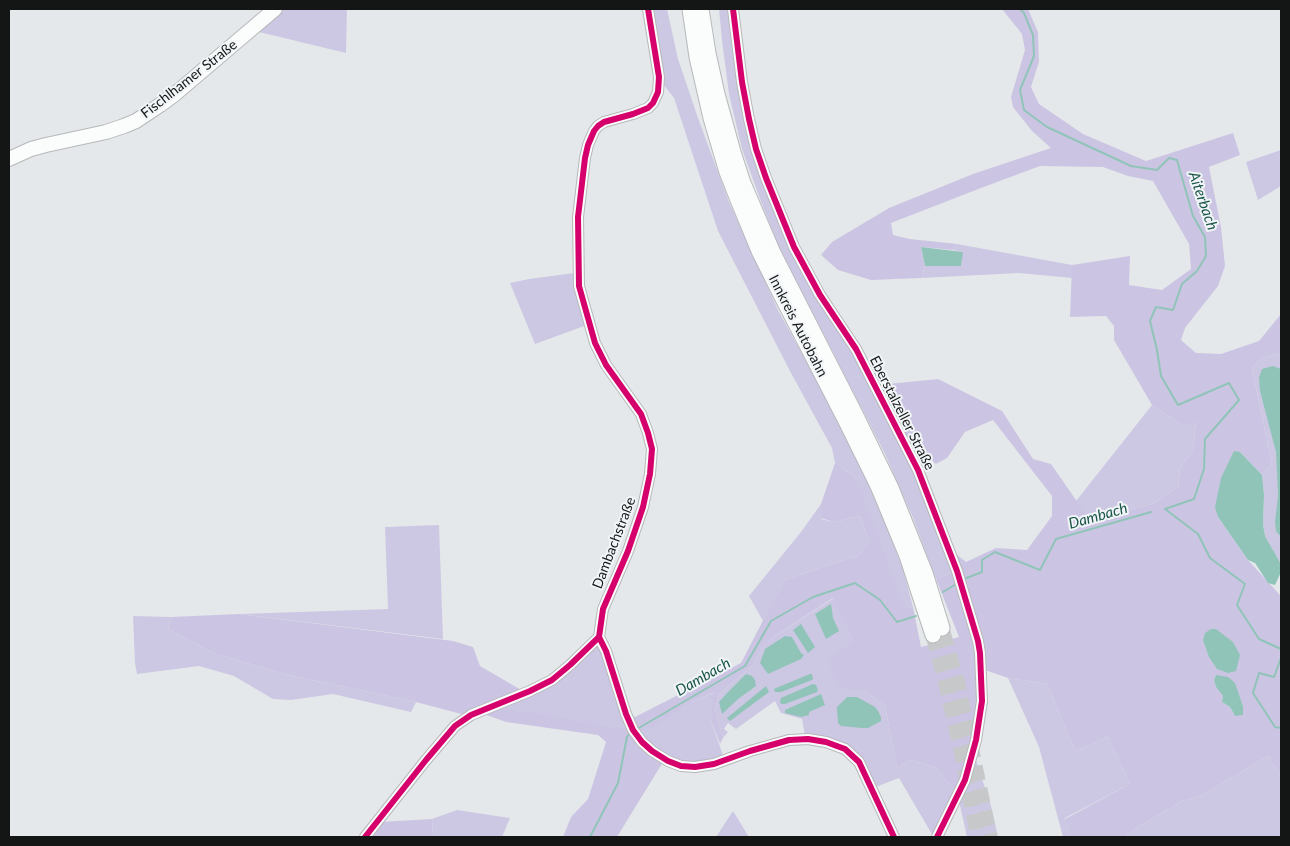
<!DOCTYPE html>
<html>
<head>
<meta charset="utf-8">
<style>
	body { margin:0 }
	#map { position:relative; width:1290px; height:846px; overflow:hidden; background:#e5e8ea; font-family:Lato,sans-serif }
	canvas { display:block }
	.frame { position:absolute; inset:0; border:10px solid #141616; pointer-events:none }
</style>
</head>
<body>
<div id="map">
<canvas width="1290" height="846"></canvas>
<div class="frame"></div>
</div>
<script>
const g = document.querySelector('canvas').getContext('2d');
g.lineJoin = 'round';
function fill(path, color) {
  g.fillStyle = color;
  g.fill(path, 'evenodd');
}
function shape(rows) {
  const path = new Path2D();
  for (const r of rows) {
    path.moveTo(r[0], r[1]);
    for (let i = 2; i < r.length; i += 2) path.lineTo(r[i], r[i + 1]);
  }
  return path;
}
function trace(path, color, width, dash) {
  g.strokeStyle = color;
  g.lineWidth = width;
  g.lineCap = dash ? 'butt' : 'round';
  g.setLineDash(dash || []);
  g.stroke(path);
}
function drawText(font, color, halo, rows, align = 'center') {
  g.font = font + ' Lato,sans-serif';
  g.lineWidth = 4;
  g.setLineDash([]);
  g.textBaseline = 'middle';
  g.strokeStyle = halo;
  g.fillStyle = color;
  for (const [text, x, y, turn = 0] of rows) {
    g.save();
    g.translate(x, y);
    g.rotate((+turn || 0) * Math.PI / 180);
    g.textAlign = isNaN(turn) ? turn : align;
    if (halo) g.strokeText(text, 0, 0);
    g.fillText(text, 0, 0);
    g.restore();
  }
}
fill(shape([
	[282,9,347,9,346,53,255,31],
	[651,9,667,9,678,59,698,118,729,202,778,310,819,385,863,473,883,518,902,566,913,607,905,610,854,476,835,463,832,448,791,373,718,231,674,98,663,84],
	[719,9,731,9,762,179,854,352,908,459,931,510,952,573,936,579,913,518,885,454,777,243,760,199,742,149,729,94,722,41],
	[1281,150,1281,186,1258,200,1246,162],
	[957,244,1072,265,1072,278,1019,273,921,278,925,266,961,266,962,252,953,250],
	[574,273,587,325,535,344,510,283,529,279],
	[1281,353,1281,564,1265,536,1263,524,1264,495,1262,475,1272,464,1252,368,1262,358],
	[1152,405,1183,426,1196,421,1193,450,1180,468,1178,487,1152,504,1090,520,1076,501],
	[821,504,821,519,834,522,860,516,869,541,858,556,837,562,785,580,763,621,749,596,801,532],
	[439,525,443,639,239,614,388,609,385,527],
	[834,598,853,642,865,691,885,706,897,768,911,760,936,768,955,791,933,836,899,778,868,790,856,763,843,752,829,746,806,742,802,719,781,713,775,701,736,729,728,723,724,729,728,732,723,738,715,709,719,694,754,664,763,646,775,636],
	[133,616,171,617,168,629,213,653,288,675,416,702,411,712,333,694,291,700,273,699,234,676,199,666,137,674,135,663],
	[602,636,631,719,692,702,715,692,710,718,726,764,691,770,643,746,499,707,541,688],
	[1008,678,1047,684,1075,751,1108,737,1130,784,1065,818,1070,837,1063,837,1039,747],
	[1268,756,1281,776,1281,837,1129,837,1127,834,1182,801,1203,795],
	[975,757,991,806,998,837,967,837,959,801],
	[457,810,510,818,502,837,433,837,432,819],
	[733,811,749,837,716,837]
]), '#ccc8e4');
fill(shape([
	[1002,9,1028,9,1038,32,1039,62,1031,87,1039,104,1083,134,1146,161,1233,133,1240,155,1209,167,1221,227,1225,266,1218,286,1185,328,1181,340,1196,353,1221,354,1259,341,1281,314,1281,353,1262,358,1252,368,1272,464,1262,475,1240,452,1218,517,1248,560,1280,595,1281,606,1281,776,1268,756,1203,795,1182,801,1127,834,1129,837,1070,837,1065,819,1130,784,1108,737,1075,751,1047,684,1008,678,985,670,979,629,956,554,966,562,996,548,1027,550,1052,516,1052,496,993,420,965,432,947,458,936,464,903,434,880,388,888,384,938,379,1002,411,1033,459,1051,464,1090,520,1152,504,1178,487,1180,468,1193,450,1196,422,1183,426,1152,405,1114,340,1114,326,1106,316,1070,317,1072,265,1130,256,1129,285,1162,290,1191,269,1189,244,1153,181,1128,176,1103,167,1040,166,981,188,891,223,893,235,910,239,957,244,953,250,921,247,925,266,921,278,871,280,838,270,821,255,832,242,889,208,973,174,1051,148,1032,131,1013,107,1011,97,1025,50,1022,34],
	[1216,675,1239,695,1243,706,1235,716,1230,707,1222,702,1223,696,1216,687,1214,680],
	[835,463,854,476,865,501,905,609,913,607,921,647,959,637,936,579,952,573,968,613,976,645,978,680,976,719,969,753,955,791,936,768,911,760,897,768,885,706,865,691,841,689,827,659,853,642,833,598,775,636,763,646,754,664,719,694,715,709,723,738,720,744,710,718,714,692,692,702,649,730,637,731,631,719,741,663,770,607,785,580,837,562,858,556,869,541,860,516,834,522,821,518,821,504],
	[239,614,453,641,473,647,480,666,523,691,465,715,416,702,288,675,213,653,168,629,171,617],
	[499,707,628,730,663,762,617,837,563,837,571,817,588,799,606,742,598,735,506,722,481,713],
	[432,819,433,837,369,837,379,822]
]), '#cbc5e3');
fill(shape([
	[921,247,963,252,961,266,925,266],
	[1273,366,1281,369,1281,535,1279,535,1276,531,1275,522,1278,495,1276,452,1260,391,1259,377,1262,369],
	[1234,451,1240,452,1262,475,1264,495,1263,524,1265,536,1281,564,1281,572,1275,585,1268,583,1255,563,1248,560,1218,517,1215,507,1221,478],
	[831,604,833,618,839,631,826,639,815,614],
	[801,624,815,647,808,653,793,630],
	[1211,629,1216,629,1233,642,1240,655,1236,671,1228,673,1217,669,1209,657,1203,640,1205,633],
	[785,636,792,637,801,653,804,655,801,659,768,674,760,663,765,649],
	[746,674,752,676,755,680,756,686,738,699,722,714,719,702,728,692],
	[810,674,812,674,813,679,812,680,781,692,775,692,774,689,776,688],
	[1216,675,1228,677,1235,683,1243,706,1243,715,1235,716,1230,707,1222,702,1223,696,1216,687,1214,680],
	[813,684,816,685,818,690,817,692,785,704,781,704,780,701,781,698],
	[766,686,769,692,730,721,727,718],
	[821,694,825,705,809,712,809,715,801,717,785,713,785,710],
	[847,697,857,697,875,707,878,711,881,717,881,721,868,728,862,728,841,726,838,723,837,710,837,707]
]), '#91c4b8');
trace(shape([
	[1020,9,1024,13,1033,35,1034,56,1020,90,1024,110,1047,127,1131,166,1157,170,1169,158,1177,160,1193,216,1205,237,1206,256,1197,271,1182,284,1173,310,1156,307,1150,321,1157,350,1161,376,1178,405,1229,383,1239,400,1205,439,1204,469,1194,499,1165,509,1198,534,1210,558,1245,584,1237,605,1259,639,1281,649],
	[964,579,982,572,982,560,995,552,1040,570,1056,539,1151,512],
	[943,592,958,583],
	[1281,658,1274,677,1259,673,1253,693,1275,727,1281,728],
	[637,729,745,666,771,621,813,597,855,583,880,600,897,622,916,616],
	[590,837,618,783,627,737,629,734]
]), '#91c4b8', 2);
trace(shape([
	[943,632,958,685,990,837],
	[933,635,947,688,960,746,978,837]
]), '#c6c8ca', 15, [15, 8]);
const minor = shape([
	[648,9,659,77,658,92,653,103,648,108,633,114,604,122,598,126,594,131,588,145,585,158,578,217,579,286,595,343,606,365,641,414,648,433,652,449,650,474,643,507,628,551,603,609,599,637,606,651,626,714,633,730,642,742,652,751,668,761,681,766,695,767,714,764,750,751,789,740,808,739,826,742,845,749,859,762,894,837],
	[733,9,742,82,749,119,756,149,766,178,794,247,820,295,856,349,918,470,957,571,978,641,980,653,982,701,976,740,965,780,937,837],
	[365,837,426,760,455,726,471,715,530,691,552,680,570,665,599,637]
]);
const major = shape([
	[9,159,31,149,46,145,106,132,124,126,136,121,160,105,175,94,275,9]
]);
const highway = shape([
	[690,9,697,57,711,118,727,172,738,200,760,253,777,287,847,423,878,486,907,556,933,635],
	[701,9,708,53,717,94,733,152,743,183,773,253,854,412,891,488,925,573,942,628]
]);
trace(minor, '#b6b8ba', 12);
trace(major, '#b6b8ba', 16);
trace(highway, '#b6b8ba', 17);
trace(minor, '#fbfcfc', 10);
trace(major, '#fbfcfc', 14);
trace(highway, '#fbfcfc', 15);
trace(shape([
	[648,9,659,77,658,92,653,103,648,108,633,114,604,122,598,126,594,131,588,145,585,158,578,217,579,286,595,343,606,365,641,414,648,433,652,449,650,474,643,507,628,551,603,609,599,637,606,651,626,714,633,730,642,742,652,751,668,761,681,766,695,767,714,764,750,751,789,740,808,739,826,742,845,749,859,762,894,837],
	[733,9,742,82,749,119,756,149,766,178,794,247,820,295,856,349,918,470,957,571,978,641,980,653,982,701,976,740,965,780,937,837],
	[365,837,426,760,455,726,471,715,530,691,552,680,570,665,599,637]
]), '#d6006c', 6);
drawText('14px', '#141616', '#f2f5f8', [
	["Fischlhamer Straße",189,79,-38],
	["Innkreis Autobahn",798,326,63],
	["Eberstalzeller Straße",902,413,63],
	["Dambachstraße",614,543,-69]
]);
drawText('italic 15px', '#1a5548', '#f2f5f8', [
	["Aiterbach",1203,201,71],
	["Dambach",1098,516,-16],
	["Dambach",703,677,-30]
]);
</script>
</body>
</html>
